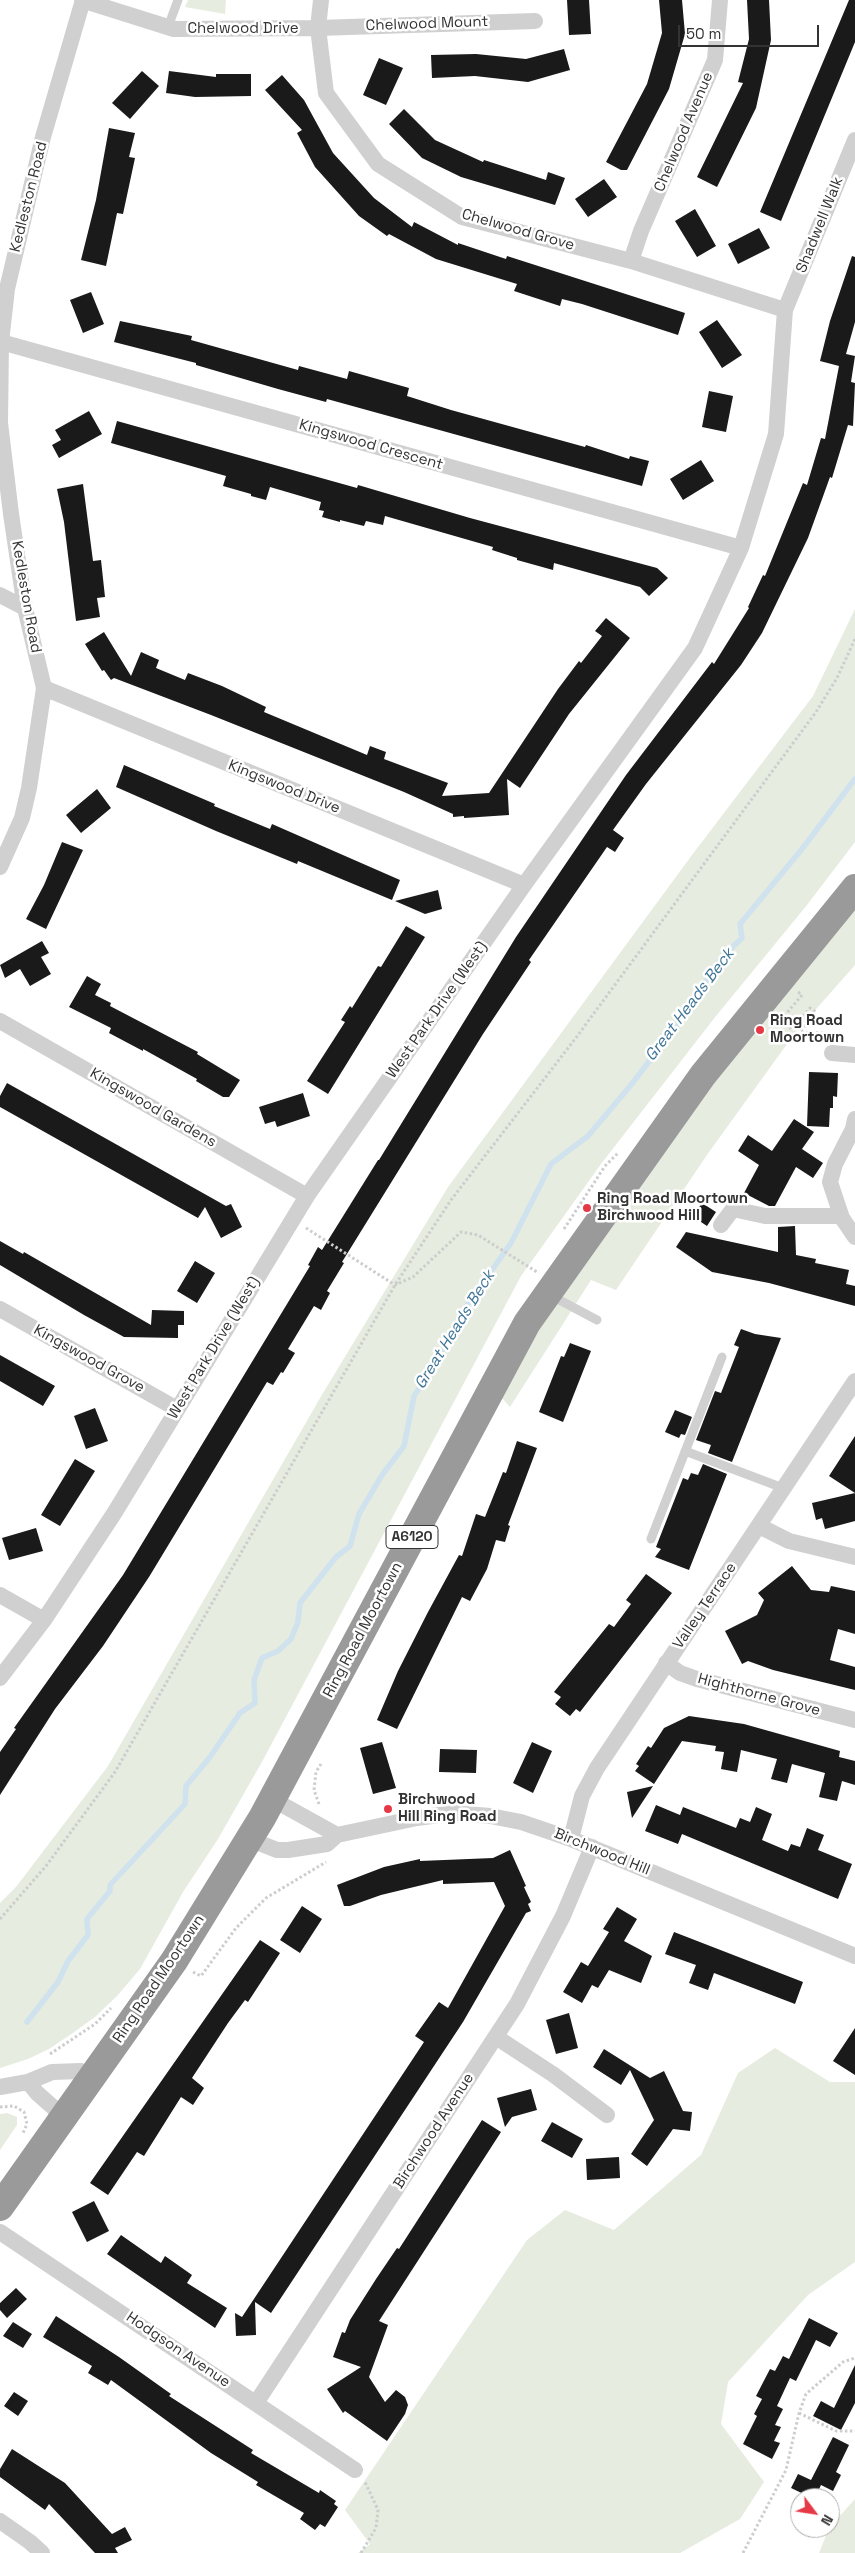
<!DOCTYPE html>
<html>
<head>
<meta charset="utf-8">
<style>
	body { margin:0 }
	#map { position:relative; width:855px; height:2553px; overflow:hidden; background:#fff; font-family:"Space Grotesk",sans-serif }
	canvas { display:block }
	.north { position:absolute; left:790px; top:2488px; width:50px; height:50px; box-sizing:border-box; background:#fff; border:1px solid #adadad; border-radius:50%; rotate:121deg; font-size:14px; font-weight:700; line-height:20px; text-align:center; color:#333 }
	.north::after { content:''; display:block; margin:auto; width:18px; height:22px; background:#e63946; clip-path:polygon(50% 0,100% 100%,50% 72%,0 100%) }
	.scale { position:absolute; left:678px; top:25px; width:141px; height:22px; box-sizing:border-box; border:2px solid #333; border-top:0; padding-left:6px; font-size:15px; line-height:18px; white-space:nowrap; color:#333; -webkit-text-stroke:4px #fff; paint-order:stroke }
</style>
</head>
<body>
<div id="map">
<canvas width="855" height="2553"></canvas>
<div class="north">N</div>
<div class="scale">50 m</div>
</div>
<script>
const g = document.querySelector('canvas').getContext('2d');
g.lineJoin = 'round';
function fill(path, color) {
  g.fillStyle = color;
  g.fill(path, 'evenodd');
}
function shape(rows) {
  const path = new Path2D();
  for (const r of rows) {
    path.moveTo(r[0], r[1]);
    for (let i = 2; i < r.length; i += 2) path.lineTo(r[i], r[i + 1]);
  }
  return path;
}
function trace(path, color, width, dash) {
  g.strokeStyle = color;
  g.lineWidth = width;
  g.lineCap = dash ? 'butt' : 'round';
  g.setLineDash(dash || []);
  g.stroke(path);
}
function drawText(font, color, halo, rows, align = 'center') {
  g.font = font + ' "Space Grotesk",sans-serif';
  g.lineWidth = 5;
  g.setLineDash([]);
  g.textBaseline = 'middle';
  g.strokeStyle = halo;
  g.fillStyle = color;
  for (const [text, x, y, turn = 0] of rows) {
    g.save();
    g.translate(x, y);
    g.rotate((+turn || 0) * Math.PI / 180);
    g.textAlign = isNaN(turn) ? turn : align;
    if (halo) g.strokeText(text, 0, 0);
    g.fillText(text, 0, 0);
    g.restore();
  }
}
fill(shape([
	[188,0,226,0,225,14,185,7],
	[855,609,855,842,807,905,716,1016,601,1164,521,1276,263,1760,218,1839,183,1892,140,1969,117,1996,95,2017,70,2035,49,2049,28,2059,0,2068,0,1903,16,1887,108,1766,323,1393,448,1187,692,855,813,696],
	[855,909,855,965,795,1033,709,1152,616,1290,591,1280,510,1407,501,1397,531,1341,726,1062],
	[775,2048,830,2082,855,2082,855,2262,808,2295,728,2382,721,2424,764,2482,740,2519,680,2553,358,2553,370,2544,345,2510,527,2240,565,2210,614,2230,701,2155,738,2073],
	[7,2113,17,2117,17,2125,0,2150,0,2114],
	[855,2499,855,2553,819,2553,829,2528]
]), '#e6ecdf');
trace(shape([
	[27,2022,58,1982,68,1961,88,1935,87,1919,110,1891,110,1885,185,1804,186,1786,210,1757,240,1713,255,1703,254,1680,262,1658,278,1651,291,1639,298,1622,300,1603,336,1557,350,1546,359,1514,382,1475,404,1446,414,1396,437,1361,463,1311,511,1243,551,1164,588,1136,631,1085,676,1026,722,957,742,938,740,924,802,849,855,779]
]), '#cfe2ee', 5.5);
fill(shape([
	[567,0,589,0,591,34,569,35],
	[659,0,682,0,685,34,669,89,627,170,621,170,606,162,647,84,662,33],
	[747,0,769,0,771,40,756,108,717,187,697,177,743,83,738,82,749,39],
	[849,0,855,0,855,42,781,221,760,212],
	[564,49,570,70,528,82,475,76,432,78,431,55,476,54,526,59],
	[379,58,403,68,386,105,363,95],
	[142,71,159,86,130,119,112,103],
	[169,71,216,77,216,74,251,74,251,96,195,97,166,93],
	[282,75,304,100,333,153,374,198,412,227,414,222,458,245,458,243,506,259,507,256,685,313,678,335,582,304,562,299,560,306,514,291,517,284,436,259,389,234,387,236,359,216,315,167,297,133,302,130,265,90],
	[404,109,435,140,483,162,484,160,546,180,548,172,565,178,555,205,461,177,422,158,389,124],
	[109,128,135,133,129,157,135,158,123,214,117,213,106,266,81,260,96,200],
	[604,179,617,197,588,217,575,199],
	[695,209,716,246,697,257,675,221],
	[759,228,770,248,738,264,728,244],
	[852,256,855,257,855,322,846,354,855,356,851,382,855,383,853,426,848,425,832,478,830,477,808,538,762,633,741,665,646,784,613,830,624,838,615,852,607,847,529,960,531,962,483,1034,342,1262,344,1263,327,1291,330,1293,321,1310,314,1306,288,1349,295,1353,283,1373,281,1372,273,1385,267,1382,149,1577,103,1646,55,1709,0,1795,0,1752,16,1729,14,1728,123,1575,310,1266,308,1265,318,1247,322,1250,378,1160,379,1160,516,937,626,775,712,662,714,664,749,608,748,607,763,575,765,576,803,483,807,485,821,438,825,439,839,366,820,361,830,321],
	[91,292,104,324,83,333,70,300],
	[717,320,742,355,722,368,699,332],
	[120,321,192,336,191,340,298,370,299,366,347,379,349,371,409,388,407,396,451,410,585,447,586,445,629,459,630,456,649,461,642,486,327,399,326,402,278,389,196,365,196,363,114,342],
	[709,391,733,396,726,432,702,427],
	[89,411,102,434,59,458,52,445,61,440,55,430],
	[117,421,357,488,358,485,470,518,657,568,668,578,649,596,640,587,554,563,553,570,517,560,517,558,492,550,493,547,385,516,383,525,366,521,364,526,340,520,340,522,322,517,324,511,319,510,321,502,270,487,266,500,251,496,251,494,223,486,226,476,111,443],
	[701,460,714,481,683,500,670,479],
	[83,484,93,561,101,560,105,597,97,598,100,617,76,621,64,522,57,489],
	[606,618,630,638,569,714,520,788,507,779,509,815,464,818,464,816,453,817,453,814,404,792,211,715,114,678,111,680,104,670,102,671,85,644,104,632,131,676,141,652,159,660,156,668,185,680,188,673,222,686,266,707,264,712,367,755,370,746,386,752,384,759,448,783,442,796,489,793,558,689,579,661,581,663,602,636,595,631],
	[124,765,215,804,214,806,270,829,272,824,400,880,392,900,298,861,297,864,216,831,116,787],
	[97,789,111,808,81,833,66,815],
	[62,842,83,850,46,929,26,919,44,885],
	[438,890,442,909,425,914,395,901],
	[406,926,425,937,328,1094,307,1081,345,1022,341,1020,350,1006,352,1008,378,966,381,967],
	[42,941,49,953,41,957,51,974,30,986,20,969,5,978,0,965],
	[87,976,101,984,95,995,111,1003,110,1006,198,1052,197,1054,240,1080,229,1097,223,1097,196,1081,197,1079,143,1049,143,1051,109,1033,111,1028,69,1007],
	[809,1072,838,1073,837,1097,833,1096,833,1108,830,1108,829,1127,807,1126],
	[7,1083,226,1206,231,1204,242,1227,221,1238,205,1207,198,1218,0,1107,0,1096],
	[303,1093,310,1116,277,1127,275,1121,265,1124,259,1107],
	[794,1119,814,1132,802,1149,823,1163,813,1178,796,1167,775,1206,769,1206,744,1193,759,1165,738,1151,748,1135,772,1151],
	[702,1203,716,1212,707,1226,692,1216],
	[795,1226,796,1255,816,1259,815,1263,849,1270,846,1284,855,1286,855,1306,769,1283,712,1272,676,1247,686,1232,778,1252,778,1227],
	[0,1241,23,1254,24,1252,151,1325,152,1310,184,1311,184,1325,178,1325,178,1338,124,1337,84,1315,0,1265],
	[195,1261,215,1273,197,1303,177,1291],
	[741,1329,755,1334,781,1338,732,1462,708,1453,711,1445,696,1440,715,1391,721,1393,739,1347,734,1345],
	[570,1343,591,1351,563,1422,539,1412,561,1356,564,1357],
	[0,1355,55,1386,43,1406,0,1381],
	[95,1408,108,1441,86,1449,74,1416],
	[675,1410,692,1417,685,1435,681,1434,679,1438,665,1432],
	[855,1436,855,1521,825,1529,822,1518,816,1520,812,1503,855,1493,829,1476],
	[517,1441,537,1448,508,1525,510,1526,505,1542,496,1540,487,1569,470,1601,462,1597,397,1729,377,1720,398,1671,428,1612,459,1555,462,1556,476,1514,485,1517,503,1472,506,1473],
	[75,1459,95,1471,60,1526,41,1515],
	[703,1464,727,1474,689,1570,655,1557,661,1549,656,1547,683,1478,688,1480,691,1473,698,1475],
	[36,1528,43,1551,9,1560,2,1538],
	[792,1566,811,1590,829,1592,831,1586,855,1591,855,1634,838,1629,830,1660,855,1667,855,1690,773,1670,748,1661,742,1664,725,1631,757,1615,764,1600,758,1593],
	[646,1574,672,1593,580,1712,576,1709,570,1716,555,1704,561,1697,554,1692,609,1624,614,1627,631,1604,626,1600],
	[689,1716,744,1724,840,1751,839,1757,855,1761,855,1785,842,1781,837,1801,819,1797,825,1773,792,1764,787,1783,771,1779,777,1759,741,1750,737,1772,721,1769,724,1752,715,1751,716,1746,682,1741,654,1784,635,1771,639,1766,636,1764,648,1746,651,1748,664,1728],
	[382,1742,396,1788,373,1794,360,1748],
	[532,1742,552,1751,533,1793,513,1783],
	[440,1749,477,1750,476,1773,439,1772],
	[653,1786,632,1818,627,1792],
	[656,1805,680,1815,683,1807,736,1828,740,1818,750,1822,756,1807,772,1814,762,1840,788,1851,791,1844,800,1847,807,1828,824,1835,818,1850,852,1864,838,1899,682,1834,678,1844,645,1831],
	[510,1850,526,1886,524,1887,531,1902,528,1904,531,1911,526,1913,463,2022,271,2313,255,2302,256,2335,236,2336,235,2313,242,2317,424,2042,415,2036,439,2002,448,2008,505,1906,494,1882,443,1884,443,1880,381,1895,350,1906,344,1906,337,1885,384,1867,420,1859,420,1861,493,1858],
	[302,1906,322,1919,300,1953,280,1940],
	[617,1907,637,1919,624,1941,652,1956,641,1983,609,1970,598,1988,592,1985,582,2003,563,1992,581,1962,588,1966,609,1932,603,1929],
	[674,1932,803,1982,795,2004,714,1973,708,1990,689,1983,696,1965,665,1954],
	[260,1940,280,1953,248,2002,245,2000,228,2023,192,2078,204,2088,193,2105,181,2097,144,2156,137,2152,108,2195,90,2183],
	[569,2013,578,2048,556,2054,546,2020],
	[855,2028,855,2075,833,2061],
	[604,2049,650,2078,664,2071,683,2111,692,2112,690,2131,673,2129,647,2166,631,2154,654,2120,630,2070,621,2085,593,2067],
	[531,2089,537,2110,512,2117,505,2127,497,2098],
	[482,2120,501,2132,379,2321,388,2325,369,2377,385,2402,396,2390,405,2397,408,2405,405,2414,387,2441,345,2411,343,2413,327,2389,361,2367,333,2357,342,2332,345,2333,350,2320,376,2279,397,2248,399,2249],
	[552,2122,583,2139,572,2158,541,2141],
	[619,2157,620,2178,587,2180,586,2159],
	[94,2201,109,2231,87,2242,72,2212],
	[121,2235,161,2263,165,2256,192,2275,187,2283,227,2308,215,2328,107,2254],
	[16,2288,27,2299,7,2318,0,2310,0,2303],
	[56,2316,119,2357,171,2394,169,2396,253,2450,251,2453,319,2493,320,2490,336,2501,334,2504,338,2507,325,2527,320,2524,315,2530,300,2519,304,2513,256,2485,258,2482,211,2453,111,2380,108,2385,88,2373,92,2366,43,2337],
	[809,2318,838,2333,830,2347,816,2340,796,2381,790,2378,777,2406,783,2409,775,2425,781,2427,774,2441,780,2443,772,2459,743,2444,757,2416,754,2414,762,2399,756,2396,770,2369,775,2371,783,2356,789,2359],
	[13,2322,32,2334,23,2348,3,2336],
	[855,2365,855,2403,841,2430,813,2416,821,2401,834,2408],
	[14,2392,28,2401,18,2416,4,2406],
	[833,2437,849,2445,836,2472,841,2475,833,2491,821,2485,815,2498,812,2498,791,2488,798,2474,811,2480],
	[12,2449,65,2483,112,2534,125,2527,132,2540,115,2548,118,2553,95,2553,49,2504,45,2510,0,2477,0,2469]
]), '#1a1a1a');
trace(shape([
	[798,992,802,995,780,1021,792,1029,810,1008,816,1012,800,1032,824,1033,829,1037],
	[306,1228,395,1285,413,1277,461,1232,478,1235,537,1272],
	[564,1229,605,1166,618,1153],
	[319,1804,314,1790,316,1772,321,1764],
	[0,1919,46,1866,115,1772,395,1285,451,1200,575,1039,816,712,837,678,855,639],
	[193,1972,201,1976,236,1928,266,1898,326,1862],
	[50,2054,95,2024,111,2008],
	[0,2107,14,2106,24,2112,27,2124,23,2133],
	[799,2413,836,2431,855,2431],
	[361,2553,376,2528,378,2510,365,2482],
	[743,2553,786,2470,799,2413,806,2394,843,2362,855,2358]
]), '#cdcdcd', 3, [2.5, 2.5]);
trace(shape([
	[168,27,178,0],
	[550,1295,597,1320],
	[685,1451,783,1488],
	[651,1539,722,1357]
]), '#d0d0d0', 9);
trace(shape([
	[82,0,174,29,318,28,535,21],
	[321,0,318,28,326,93,378,164,462,217,631,261,785,310],
	[631,261,641,231,715,60,720,0],
	[1,342,741,548],
	[0,595,25,608],
	[44,688,524,885],
	[0,867,22,818,29,788,44,688,25,608,11,514,0,423,1,342,7,289,43,137,83,0],
	[0,1021,307,1196],
	[832,1053,855,1055],
	[855,1119,853,1129,835,1164,830,1182,842,1218,855,1237],
	[721,1225,733,1209,765,1216,841,1216],
	[0,1309,177,1409],
	[759,1526,789,1541,855,1557],
	[0,1595,44,1620],
	[666,1663,680,1673,697,1679,855,1720],
	[0,1678,44,1620,115,1512,307,1196,524,885,695,648,741,548,776,434,785,310,855,140],
	[272,1799,337,1835],
	[249,1839,277,1850,288,1850,327,1844,337,1835,417,1818,454,1813,490,1816,521,1822,571,1839,855,1956],
	[571,1839,582,1796,597,1768,855,1381],
	[496,2037,554,2075,607,2115],
	[28,2082,37,2093,64,2117],
	[0,2087,28,2082,52,2072,81,2071,93,2075],
	[0,2232,355,2470],
	[256,2403,517,2004,563,1916,592,1847],
	[0,2521,30,2542,42,2553]
]), '#d0d0d0', 16);
trace(shape([
	[0,2207,174,1961,262,1818,527,1323,703,1075,855,888]
]), '#9a9a9a', 28);
for (const [x, y, r, color] of [
	[760,1030,5,"#e63946"],
	[587,1208,5,"#e63946"],
	[388,1809,5,"#e63946"]
]) {
  const dot = new Path2D();
  dot.arc(x, y, r, 0, 2 * Math.PI);
  g.fillStyle = color;
  g.fill(dot);
  trace(dot, '#fff', 2);
}
for (const [x, y, w] of [
	[412,1537,52]
]) {
  const box = new Path2D();
  box.roundRect(x - w / 2, y - 11.5, w, 23, 4);
  g.fillStyle = '#fff';
  g.fill(box);
  trace(box, '#333', 1);
}
drawText('bold 14px', '#333', null, [
	["A6120",412,1537]
]);
drawText('15px', '#333', '#fff', [
	["Chelwood Mount",427,24,-2],
	["Chelwood Drive",243,29],
	["Chelwood Avenue",684,132,-67],
	["Kedleston Road",29,197,-76],
	["Shadwell Walk",820,225,-68],
	["Chelwood Grove",518,230,16],
	["Kingswood Crescent",371,445,16],
	["Kedleston Road",26,597,80],
	["Kingswood Drive",284,787,22],
	["West Park Drive (West)",437,1010,-55],
	["Kingswood Gardens",153,1108,30],
	["West Park Drive (West)",214,1348,-59],
	["Kingswood Grove",89,1359,29],
	["Valley Terrace",705,1606,-56],
	["Ring Road Moortown",363,1630,-62],
	["Highthorne Grove",759,1695,15],
	["Birchwood Hill",602,1852,22],
	["Ring Road Moortown",159,1979,-56],
	["Birchwood Avenue",434,2131,-57],
	["Hodgson Avenue",178,2350,34]
]);
drawText('bold 15px', '#333', '#fff', [
	["Ring Road",770,1021],
	["Moortown",770,1038],
	["Ring Road Moortown",597,1199],
	["Birchwood Hill",597,1216],
	["Birchwood",398,1800],
	["Hill Ring Road",398,1817]
], 'left');
drawText('italic 16px', '#3f7597', '#fff', [
	["Great Heads Beck",690,1005,-53],
	["Great Heads Beck",455,1330,-58]
]);
</script>
</body>
</html>
